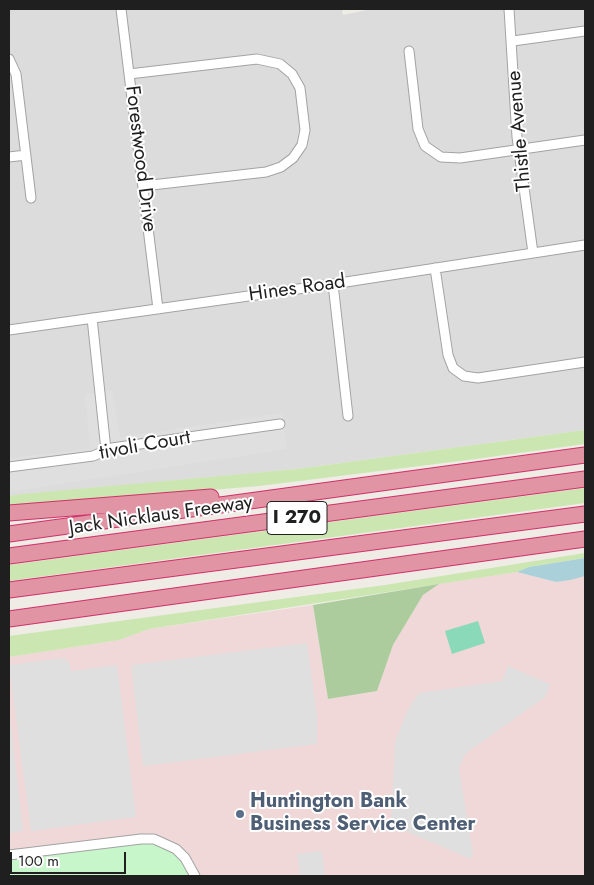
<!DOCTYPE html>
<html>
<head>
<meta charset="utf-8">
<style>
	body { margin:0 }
	#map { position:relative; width:594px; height:885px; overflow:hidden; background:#efece6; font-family:Jost,sans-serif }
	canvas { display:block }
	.frame { position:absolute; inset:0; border:10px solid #1f1f1f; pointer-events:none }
	.scale { position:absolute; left:10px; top:852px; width:116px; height:22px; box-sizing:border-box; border:2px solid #1f1f1f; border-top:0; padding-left:6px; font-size:15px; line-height:18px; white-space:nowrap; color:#1f1f1f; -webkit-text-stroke:4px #fff; paint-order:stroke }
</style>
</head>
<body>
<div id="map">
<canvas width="594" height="885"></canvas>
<div class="frame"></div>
<div class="scale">100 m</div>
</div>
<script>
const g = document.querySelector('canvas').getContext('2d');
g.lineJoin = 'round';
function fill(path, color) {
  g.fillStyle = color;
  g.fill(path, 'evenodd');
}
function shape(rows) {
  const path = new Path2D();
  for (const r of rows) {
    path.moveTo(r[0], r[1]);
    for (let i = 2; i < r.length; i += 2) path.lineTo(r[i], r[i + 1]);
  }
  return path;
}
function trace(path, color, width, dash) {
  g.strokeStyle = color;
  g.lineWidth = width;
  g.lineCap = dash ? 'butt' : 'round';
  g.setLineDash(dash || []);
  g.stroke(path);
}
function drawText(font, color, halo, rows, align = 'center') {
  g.font = font + ' Jost,sans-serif';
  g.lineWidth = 4;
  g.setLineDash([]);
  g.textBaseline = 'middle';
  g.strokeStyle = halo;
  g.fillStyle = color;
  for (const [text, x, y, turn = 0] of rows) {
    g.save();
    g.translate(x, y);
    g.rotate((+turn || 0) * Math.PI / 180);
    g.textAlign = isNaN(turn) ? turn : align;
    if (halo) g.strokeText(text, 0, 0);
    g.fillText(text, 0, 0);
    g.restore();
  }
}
fill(shape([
	[9,9,342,9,343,15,372,9,585,9,585,430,297,469,9,496]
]), '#dddcdc');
fill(shape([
	[517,572,556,582,585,576,585,876,9,876,9,657,119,640,149,629,313,605,328,699,377,691,393,645,423,595,439,584]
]), '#efd8d7');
fill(shape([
	[585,430,585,444,468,460,259,486,9,507,9,496,22,494,297,469],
	[585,488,585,503,9,581,9,565],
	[585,553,585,558,529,567,517,572,149,629,119,640,9,657,9,636,385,585]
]), '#cbe6b0');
fill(shape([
	[439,584,423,595,393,645,377,691,328,699,313,605]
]), '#accc9e');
fill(shape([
	[141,839,176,849,195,876,9,876,9,855]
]), '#c7f6ca');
fill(shape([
	[478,621,485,643,452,654,445,631]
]), '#8ad9b9');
fill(shape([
	[112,390,120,437,283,413,287,449,9,492,9,458,90,449,85,395],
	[307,643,317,716,317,744,143,766,131,665],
	[63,658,69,662,71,671,117,665,136,817,31,831,9,665],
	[508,666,550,684,545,697,465,754,459,769,473,853,471,859,391,825,395,742,407,711,419,693,502,681],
	[9,707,23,831,9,833],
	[322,851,325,876,300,876,297,854]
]), '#dfdfdf');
fill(shape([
	[585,558,585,576,570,580,556,582,517,572,529,567]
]), '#aad0da');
const minor = shape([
	[121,9,158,309],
	[509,9,517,137,533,253],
	[513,41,585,31],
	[409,51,418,129,425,146,441,157,460,158,585,140],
	[9,59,16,74,31,198],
	[129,74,257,59,280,64,292,74,300,88,305,130,302,145,293,158,281,167,266,172,143,186],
	[9,157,26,155],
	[435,268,448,355,453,368,464,376,478,378,585,362],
	[333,284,348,416],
	[92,318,106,450],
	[9,330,333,284,585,245],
	[9,467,93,456,112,448,280,424],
	[9,855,141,839,154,839,176,849,185,858,195,876]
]);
const motorway = shape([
	[9,513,211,497],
	[9,534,585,455],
	[9,556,585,479],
	[9,590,585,514],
	[9,619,585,539]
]);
trace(minor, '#a3a3a3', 11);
trace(motorway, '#cf326a', 17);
trace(minor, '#fff', 9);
trace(motorway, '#e194a3', 15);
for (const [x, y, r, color] of [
	[240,814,5,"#5c6f8a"]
]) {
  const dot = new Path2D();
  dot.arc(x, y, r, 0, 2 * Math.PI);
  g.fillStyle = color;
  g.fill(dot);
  trace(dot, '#fff', 2);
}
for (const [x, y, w] of [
	[297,518,60]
]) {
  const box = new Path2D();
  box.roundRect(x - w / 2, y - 16.5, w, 33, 4);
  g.fillStyle = '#fff';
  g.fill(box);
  trace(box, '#1f1f1f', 1);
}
drawText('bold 19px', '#1f1f1f', null, [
	["I 270",297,518]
]);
drawText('20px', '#1f1f1f', '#fff', [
	["Thistle Avenue",520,131,-95],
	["Forestwood Drive",140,159,83],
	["Hines Road",297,289,-8],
	["tivoli Court",145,446,-10],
	["Jack Nicklaus Freeway",161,516,-8]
]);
drawText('bold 20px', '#4e5e75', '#fff', [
	["Huntington Bank",250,802],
	["Business Service Center",250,825]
], 'left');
</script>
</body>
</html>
